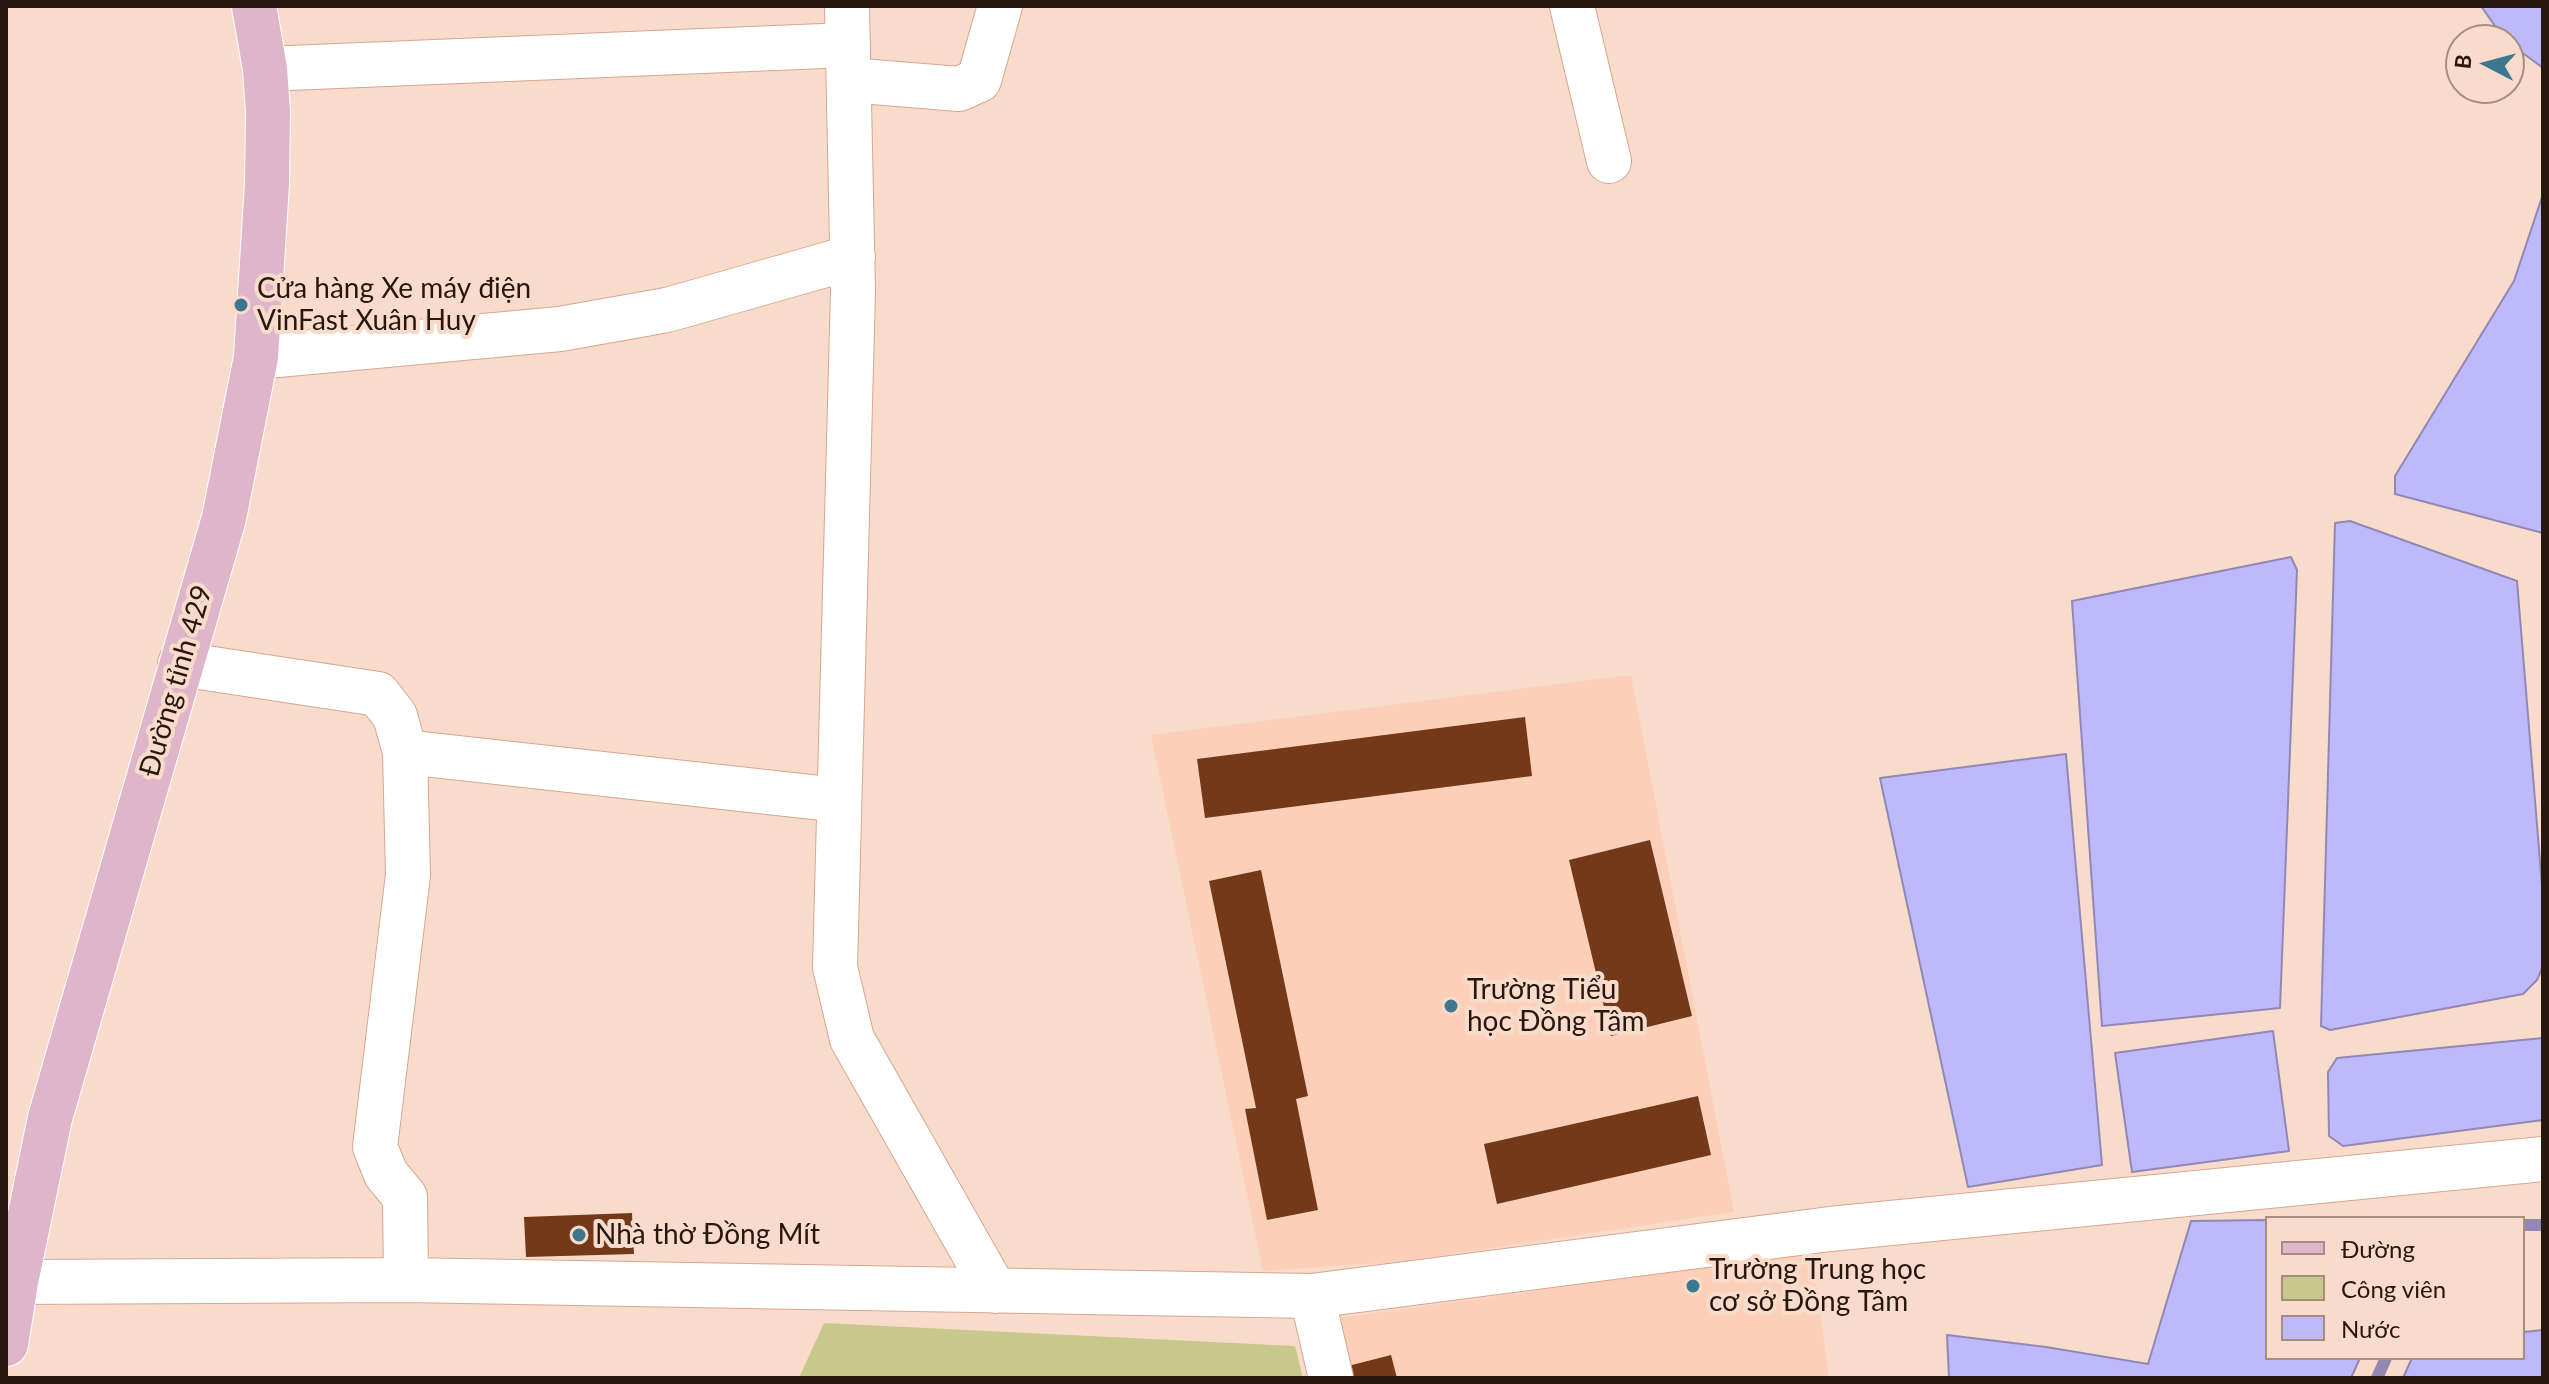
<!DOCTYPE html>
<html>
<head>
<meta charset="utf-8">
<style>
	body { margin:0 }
	#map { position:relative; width:2549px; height:1384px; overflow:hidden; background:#f9dbcc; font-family:Lato,sans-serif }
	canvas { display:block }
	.frame { position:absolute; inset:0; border:8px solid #28170e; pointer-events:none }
	.legend { position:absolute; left:2265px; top:1216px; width:260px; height:144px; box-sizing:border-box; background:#f9dbcc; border:2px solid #a58d80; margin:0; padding:10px 14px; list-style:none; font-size:24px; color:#28170e }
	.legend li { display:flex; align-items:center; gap:16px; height:40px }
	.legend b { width:40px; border:2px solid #a58d80 }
	.north { position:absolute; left:2445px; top:24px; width:80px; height:80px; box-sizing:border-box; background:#f9dbcc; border:2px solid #a58d80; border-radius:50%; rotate:276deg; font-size:22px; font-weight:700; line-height:32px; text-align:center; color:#28170e }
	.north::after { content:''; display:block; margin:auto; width:28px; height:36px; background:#3c778f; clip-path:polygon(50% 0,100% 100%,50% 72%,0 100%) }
</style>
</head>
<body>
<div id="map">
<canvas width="2549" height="1384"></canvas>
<div class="frame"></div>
<ul class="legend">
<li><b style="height:10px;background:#dfb5ca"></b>Đường</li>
<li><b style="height:22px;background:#c8c88d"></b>Công viên</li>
<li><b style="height:22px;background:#beb9fb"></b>Nước</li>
</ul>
<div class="north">B</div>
</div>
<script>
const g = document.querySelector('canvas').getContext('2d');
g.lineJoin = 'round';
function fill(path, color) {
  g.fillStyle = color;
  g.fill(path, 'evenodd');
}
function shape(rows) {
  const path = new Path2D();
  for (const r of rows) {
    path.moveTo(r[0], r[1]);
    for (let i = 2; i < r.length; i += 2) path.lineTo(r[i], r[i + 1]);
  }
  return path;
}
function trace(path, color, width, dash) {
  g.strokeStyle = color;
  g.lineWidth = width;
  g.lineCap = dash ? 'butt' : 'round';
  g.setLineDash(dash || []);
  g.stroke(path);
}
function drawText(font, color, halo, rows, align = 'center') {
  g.font = font + ' Lato,sans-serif';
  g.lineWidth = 8;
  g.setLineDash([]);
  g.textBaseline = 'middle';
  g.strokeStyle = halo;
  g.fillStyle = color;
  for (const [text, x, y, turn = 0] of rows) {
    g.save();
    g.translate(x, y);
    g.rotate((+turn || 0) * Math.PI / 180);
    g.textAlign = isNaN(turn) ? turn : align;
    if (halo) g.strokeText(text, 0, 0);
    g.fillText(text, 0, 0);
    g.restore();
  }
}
fill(shape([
	[1631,675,1734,1212,1398,1262,1263,1271,1151,735],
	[1812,1253,1829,1378,1344,1378,1330,1319]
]), '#fccfb8');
fill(shape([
	[824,1323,1295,1346,1303,1378,799,1378]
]), '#c8c88d');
const water = shape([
	[2481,6,2543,6,2543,68,2520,51,2495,26,2481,6],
	[2543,194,2543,533,2395,494,2395,476,2514,281,2543,194],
	[2350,521,2517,581,2543,898,2543,966,2537,980,2523,994,2330,1030,2321,1026,2335,523,2350,521],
	[2291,557,2297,570,2280,1008,2102,1026,2072,601,2291,557],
	[2066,754,2102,1165,1968,1187,1880,778,2066,754],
	[2273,1031,2289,1151,2132,1172,2115,1053,2273,1031],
	[2543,1038,2543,1120,2343,1146,2329,1136,2328,1072,2337,1058,2543,1038],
	[2267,1220,2267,1358,2360,1358,2351,1378,1949,1378,1947,1335,2046,1347,2148,1364,2191,1221,2267,1220],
	[2543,1330,2543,1378,2403,1378,2412,1358,2523,1358,2523,1332,2543,1330]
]);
fill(water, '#beb9fb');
trace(water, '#9188b4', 2);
trace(shape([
	[2523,1225,2543,1225],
	[2377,1378,2386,1358]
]), '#9188b4', 12);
fill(shape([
	[1525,717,1532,776,1205,818,1197,759],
	[1650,840,1692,1016,1611,1036,1569,860],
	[1261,870,1308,1096,1296,1099,1318,1210,1267,1220,1245,1109,1256,1108,1209,881],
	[1698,1096,1711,1155,1497,1204,1484,1144],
	[632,1213,634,1254,526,1257,524,1217],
	[1391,1355,1397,1378,1351,1378,1348,1366]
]), '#733918');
const minor = shape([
	[847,6,853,291,835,967,852,1039,995,1291],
	[1572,6,1609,161],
	[265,69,848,45],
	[849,80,959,89,979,80,1000,6],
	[256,357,560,329,667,310,853,257],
	[180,664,378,694,395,716,405,752,408,875,375,1147,386,1174,405,1197,406,1280],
	[405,752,839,800],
	[16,1282,406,1280,1312,1296,1830,1229,2543,1159],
	[1312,1296,1331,1378]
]);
const major = shape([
	[6,1344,16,1282,50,1118,224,518,256,357,267,184,268,112,265,69,254,6]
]);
trace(minor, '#d6a78f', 46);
trace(major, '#fff', 46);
trace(minor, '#fff', 44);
trace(major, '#dfb5ca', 44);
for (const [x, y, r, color] of [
	[241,305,8,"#3c778f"],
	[1451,1006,8,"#3c778f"],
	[579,1235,8,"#3c778f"],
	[1693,1286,8,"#3c778f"]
]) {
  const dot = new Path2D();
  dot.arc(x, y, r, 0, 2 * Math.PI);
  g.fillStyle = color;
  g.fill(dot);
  trace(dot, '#f9dbcc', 3);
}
drawText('28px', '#28170e', '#f9dbcc', [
	["Cửa hàng Xe máy điện",257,289],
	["VinFast Xuân Huy",257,321],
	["Trường Tiểu",1467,990],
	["học Đồng Tâm",1467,1022],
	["Nhà thờ Đồng Mít",595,1235],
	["Trường Trung học",1709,1270],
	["cơ sở Đồng Tâm",1709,1302]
], 'left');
drawText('28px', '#28170e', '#f9dbcc', [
	["Đường tỉnh 429",176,681,-74]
]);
</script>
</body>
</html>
